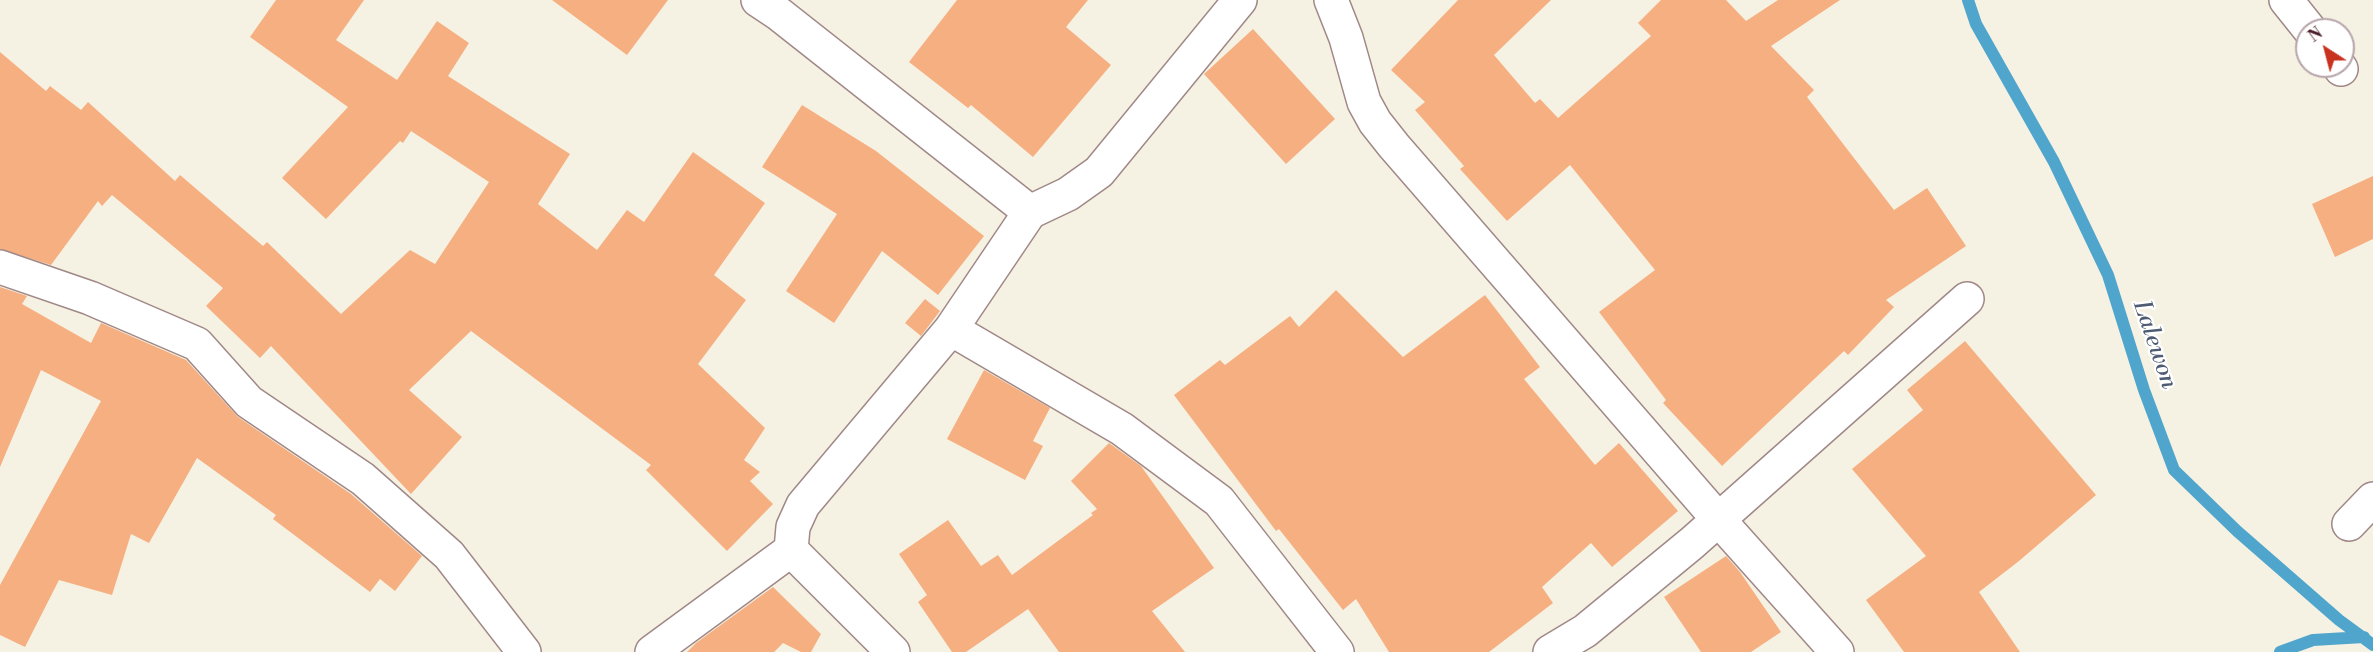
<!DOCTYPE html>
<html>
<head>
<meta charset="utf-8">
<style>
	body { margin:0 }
	#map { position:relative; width:2373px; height:652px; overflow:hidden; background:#f5f2e3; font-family:"Libre Bodoni",serif }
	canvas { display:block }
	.north { position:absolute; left:2295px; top:18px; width:60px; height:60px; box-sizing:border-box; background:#fff; border:2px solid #b7a5aa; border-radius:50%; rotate:324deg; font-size:16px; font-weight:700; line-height:24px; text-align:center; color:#4a1f2b }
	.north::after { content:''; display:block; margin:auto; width:21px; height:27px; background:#c8321e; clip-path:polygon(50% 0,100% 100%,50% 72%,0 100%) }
</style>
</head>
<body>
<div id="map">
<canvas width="2373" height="652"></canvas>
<div class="north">N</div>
</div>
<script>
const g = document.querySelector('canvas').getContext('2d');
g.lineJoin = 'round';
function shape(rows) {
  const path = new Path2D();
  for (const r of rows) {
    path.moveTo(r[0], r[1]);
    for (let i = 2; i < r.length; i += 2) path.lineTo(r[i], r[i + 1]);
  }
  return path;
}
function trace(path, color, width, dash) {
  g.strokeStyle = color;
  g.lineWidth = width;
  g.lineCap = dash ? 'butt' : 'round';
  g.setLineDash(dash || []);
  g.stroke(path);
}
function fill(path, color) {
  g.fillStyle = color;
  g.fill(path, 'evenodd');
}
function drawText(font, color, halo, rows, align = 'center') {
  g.font = font + ' "Libre Bodoni",serif';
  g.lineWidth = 4.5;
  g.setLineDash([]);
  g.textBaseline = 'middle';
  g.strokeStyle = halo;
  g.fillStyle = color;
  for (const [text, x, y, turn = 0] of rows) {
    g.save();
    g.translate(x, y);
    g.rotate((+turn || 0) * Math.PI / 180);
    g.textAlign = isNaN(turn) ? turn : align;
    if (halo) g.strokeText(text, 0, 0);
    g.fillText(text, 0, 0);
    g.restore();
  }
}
trace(shape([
	[1968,0,1976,24,2054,162,2108,275,2144,390,2174,470,2237,531,2339,620,2373,645],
	[2280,652,2313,640,2364,637]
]), '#50a5cc', 12);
fill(shape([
	[276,0,364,0,336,40,397,80,437,21,469,43,448,76,570,154,538,204,597,250,627,210,644,222,693,152,765,203,714,275,746,300,698,364,765,428,744,460,760,472,750,481,773,504,727,551,646,470,651,465,471,331,409,390,462,437,411,494,271,346,260,358,206,306,223,288,112,195,102,206,98,201,51,265,0,249,0,52,46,91,50,86,81,110,88,102,175,181,180,175,263,246,267,242,341,314,410,250,435,264,489,182,411,131,403,143,400,141,326,219,282,178,348,107,250,37],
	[552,0,668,0,627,55],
	[957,0,1088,0,1066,27,1111,65,1033,157,971,105,968,108,909,62],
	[1458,0,1551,0,1494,55,1535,103,1540,99,1558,118,1651,36,1638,23,1661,0,1726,0,1746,21,1778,0,1840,0,1771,46,1814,90,1807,97,1894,210,1927,188,1966,246,1886,300,1894,307,1848,355,1844,351,1722,466,1663,403,1666,400,1599,312,1655,270,1570,165,1507,221,1460,169,1464,166,1415,110,1425,102,1391,70],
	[1253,29,1335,119,1286,164,1204,74],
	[802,105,876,151,984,236,938,295,882,251,834,323,786,291,837,214,762,167],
	[2373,176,2373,239,2335,257,2312,204],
	[0,287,27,296,22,304,91,343,101,323,186,360,238,417,351,494,422,556,395,591,380,579,370,592,273,519,276,515,197,458,149,543,131,534,112,595,59,580,25,647,0,635,0,585,101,401,41,370,0,467],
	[1336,290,1403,357,1485,295,1540,367,1524,379,1595,465,1619,443,1678,511,1612,567,1591,543,1542,587,1553,603,1489,652,1389,652,1356,599,1343,610,1279,529,1276,531,1174,395,1220,360,1225,365,1290,316,1299,327],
	[925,299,940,311,921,336,905,323],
	[1965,341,2096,495,2019,561,1979,592,2020,652,1904,652,1866,600,1926,556,1852,469,1923,410,1907,390],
	[984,370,1050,408,1033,441,1043,446,1025,480,947,439],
	[1109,443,1141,466,1214,568,1152,611,1185,652,1059,652,1028,609,966,652,952,652,918,602,927,595,899,554,948,520,981,566,998,555,1012,575,1093,515,1091,513,1097,509,1071,481],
	[1726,556,1740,572,1781,632,1751,652,1701,652,1664,597],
	[773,587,821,634,811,652,801,652,783,643,774,652,687,652,696,643]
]), '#f6af80');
const street = shape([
	[758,0,779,14,1030,212],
	[1331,0,1346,38,1364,102,1375,122,1394,146,1718,519,1837,652],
	[2286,0,2310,30],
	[2339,66,2341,69],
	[0,267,90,298,197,344,249,402,363,479,449,555,524,652],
	[951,329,1122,429,1219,501,1337,652],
	[2349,524,2373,499],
	[652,652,791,550],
	[893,652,791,550,793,527,803,505,951,329,1030,212,1068,194,1099,172,1240,0],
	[1550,652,1585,631,1692,543,1967,299]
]);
trace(street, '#a08887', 36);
trace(street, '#fff', 33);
drawText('italic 24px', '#4d5b73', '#fff', [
	["Lalewon",2154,345,71]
]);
</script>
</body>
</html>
